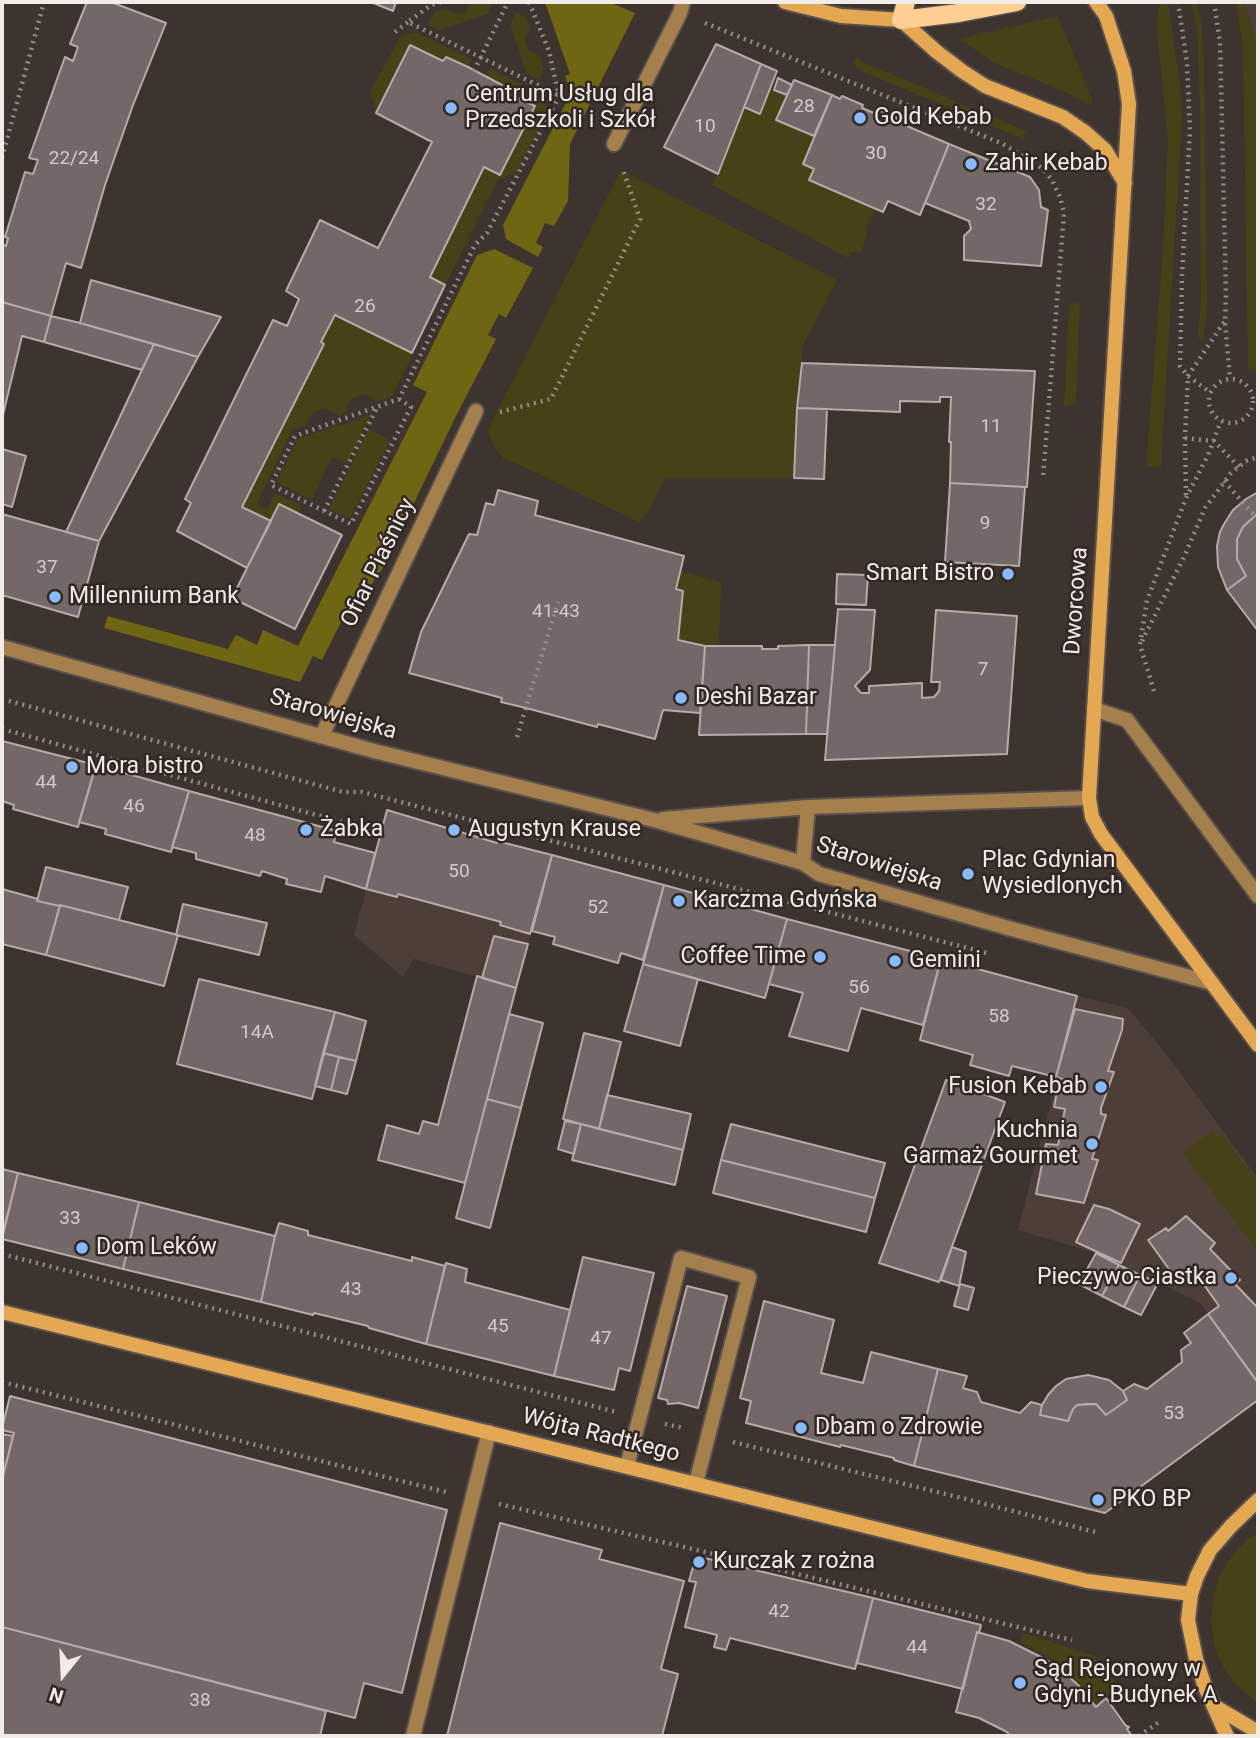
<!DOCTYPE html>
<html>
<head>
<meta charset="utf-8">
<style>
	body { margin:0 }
	#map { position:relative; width:1260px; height:1738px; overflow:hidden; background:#3d332f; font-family:Roboto,sans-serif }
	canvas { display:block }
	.frame { position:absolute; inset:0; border:4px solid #f2ece9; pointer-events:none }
	.north { position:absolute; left:28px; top:1640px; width:70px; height:70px; -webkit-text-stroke:5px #322925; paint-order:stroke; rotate:198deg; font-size:19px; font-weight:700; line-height:28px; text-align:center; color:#f2ece9 }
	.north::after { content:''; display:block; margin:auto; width:24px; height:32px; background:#f2ece9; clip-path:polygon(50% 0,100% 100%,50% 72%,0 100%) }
</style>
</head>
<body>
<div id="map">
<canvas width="1260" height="1738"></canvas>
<div class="frame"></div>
<div class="north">N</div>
</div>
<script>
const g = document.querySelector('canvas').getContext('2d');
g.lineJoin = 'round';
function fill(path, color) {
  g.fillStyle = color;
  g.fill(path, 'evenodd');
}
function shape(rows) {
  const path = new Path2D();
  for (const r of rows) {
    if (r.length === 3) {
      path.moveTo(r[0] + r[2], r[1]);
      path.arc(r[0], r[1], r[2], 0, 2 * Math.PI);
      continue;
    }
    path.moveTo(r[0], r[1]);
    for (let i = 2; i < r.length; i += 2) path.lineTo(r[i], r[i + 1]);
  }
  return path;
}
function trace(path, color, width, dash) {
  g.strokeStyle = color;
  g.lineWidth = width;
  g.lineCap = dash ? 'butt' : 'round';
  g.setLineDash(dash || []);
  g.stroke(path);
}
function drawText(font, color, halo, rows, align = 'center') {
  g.font = font + ' Roboto,sans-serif';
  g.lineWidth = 5;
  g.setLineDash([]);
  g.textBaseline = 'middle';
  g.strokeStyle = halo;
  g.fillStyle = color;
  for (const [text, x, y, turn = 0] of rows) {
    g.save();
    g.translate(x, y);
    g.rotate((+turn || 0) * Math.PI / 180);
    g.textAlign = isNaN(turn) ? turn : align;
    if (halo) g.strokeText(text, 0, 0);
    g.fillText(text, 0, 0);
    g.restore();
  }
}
fill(shape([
	[1244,2,1258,2,1258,49,1245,4],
	[387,810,496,843,497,841,552,855,516,988,414,959,403,977,354,935],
	[1078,996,1128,1008,1167,1055,1258,1179,1258,1383,1200,1303,1096,1253,1018,1230]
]), '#4e3e38');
fill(shape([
	[471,2,493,2,488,14,438,30,428,25,434,13,446,9,457,14,466,12],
	[1160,2,1168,2,1180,85,1182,118,1161,467,1146,466,1163,248,1168,139,1158,42,1157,24],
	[1191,2,1196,2,1197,5,1201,21,1204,60,1207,300,1206,320,1203,341,1198,337,1201,300,1200,113,1198,36],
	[1236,2,1244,2,1258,49,1258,369,1248,371,1243,48],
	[516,12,527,18,530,28,525,39,528,50,540,56,544,68,539,80,527,74,510,25],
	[1058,16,1093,101,1091,104,1086,104,1068,93,994,63,960,39,965,37],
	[415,32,472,59,468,67,443,61,410,45,376,113,370,92,401,35],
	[856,57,863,62,1026,131,1023,139,857,69,854,62],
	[490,68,541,95,549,110,516,173,498,180,445,285,430,277,484,167,501,175,534,106,502,90,502,85,485,77],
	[770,89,787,95,776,120,814,136,803,164,814,169,809,180,877,209,869,221,862,252,851,252,848,258,712,185,718,174,744,107,760,114],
	[621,170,837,280,802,347,794,478,665,478,650,508,639,522,507,459,503,459,491,441,488,431,494,417],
	[1080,303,1076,402,1064,408,1069,304],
	[335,315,412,353,411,359,392,396,379,402,364,394,351,399,346,412,339,416,325,408,313,412,305,426,292,430,257,504,267,509,275,493,302,506,299,513,279,504,271,521,242,507,324,344,321,342],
	[371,415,347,464,332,457,312,500,276,482,298,439],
	[369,429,390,440,350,519,329,509],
	[681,571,721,582,719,646,705,646,678,640,682,592,676,589],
	[1212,1131,1217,1137,1222,1134,1258,1183,1258,1252,1183,1153],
	[1258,1533,1258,1703,1236,1685,1222,1666,1214,1644,1211,1620,1213,1597,1220,1575,1233,1554,1249,1538],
	[1023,1633,1095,1656,1118,1686,1096,1704,1075,1680,1062,1667,1044,1654,1020,1643]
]), '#464117');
fill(shape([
	[545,2,609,2,635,13,570,144,568,201,554,226,545,223,536,243,543,247,538,257,506,239,503,225,571,93,565,76,570,74],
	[494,249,533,268,506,318,499,314,488,335,496,339,457,414,382,569,357,605,341,622,322,660,313,656,300,682,104,628,108,616,228,649,236,635,257,645,263,630,298,646,427,392,413,385,477,255]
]), '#6f6613');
const building = shape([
	[87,2,111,2,166,23,133,105,105,185,81,268,66,263,51,316,2,302,2,245,6,246,8,238,5,237,25,172,33,174,38,160,29,158,65,57,73,61,78,47,70,44,87,2],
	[371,2,396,2,393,11,371,2],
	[716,44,761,64,718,174,664,147,716,44],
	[410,45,443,61,446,57,468,67,502,85,502,90,535,106,500,175,484,167,430,277,445,285,412,353,335,315,321,342,324,344,242,507,271,521,247,568,177,531,191,503,185,499,273,320,287,326,299,299,286,291,320,220,378,248,432,142,376,113,410,45],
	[761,64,777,71,760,114,744,107,761,64],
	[778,78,792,85,787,95,774,90,778,78],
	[794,80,832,95,814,136,776,120,794,80],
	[832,95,840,99,842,96,863,105,862,108,874,113,876,109,897,118,895,121,949,144,920,215,888,201,883,212,809,180,814,169,803,164,832,95],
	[949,144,1030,177,1039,190,1041,207,1048,210,1041,266,964,260,964,236,971,229,969,221,925,203,949,144],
	[91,280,221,317,198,357,80,323,91,280],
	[2,302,51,316,44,342,22,336,2,419,2,302],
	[51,316,80,323,154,344,142,370,44,342,51,316],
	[154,344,198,357,99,541,66,532,154,344],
	[802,363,1035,371,1027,487,950,483,951,442,949,442,951,397,940,397,940,402,900,401,900,412,797,408,802,363],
	[797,408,827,409,824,479,794,478,797,408],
	[2,449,26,456,12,507,2,504,2,449],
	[950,483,1025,487,1019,566,945,562,950,483],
	[498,490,538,501,535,515,684,556,676,589,683,591,678,640,705,646,700,713,663,710,655,739,598,724,597,727,526,708,501,702,502,698,409,673,421,632,469,534,477,535,486,503,494,505,498,490],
	[1258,492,1258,513,1243,527,1237,539,1237,559,1246,576,1227,590,1218,567,1217,546,1220,532,1224,524,1233,510,1246,499,1258,492],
	[279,504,342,535,295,629,232,598,279,504],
	[1258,513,1258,631,1227,590,1246,576,1237,559,1237,539,1243,527,1258,513],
	[2,514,99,541,78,617,2,595,2,514],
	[837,574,868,575,866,605,836,604,837,574],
	[838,609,875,610,870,670,855,686,861,693,869,693,869,686,922,683,922,698,934,697,939,691,940,682,931,682,936,610,1017,616,1007,754,825,760,838,609],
	[809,645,806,734,699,735,705,646,762,646,762,649,778,649,778,646,809,645],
	[809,645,835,645,827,734,806,734,809,645],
	[2,741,96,765,78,827,13,809,14,805,2,801,2,741],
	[96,765,189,791,171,852,105,834,106,829,79,822,96,765],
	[189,791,337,831,334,842,375,853,366,889,325,876,321,892,286,884,287,879,262,871,260,876,196,859,196,853,172,847,189,791],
	[387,810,497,843,497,841,552,855,530,934,500,925,501,922,398,894,397,897,366,889,387,810],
	[552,855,664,885,643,960,621,953,618,963,553,944,555,937,532,931,552,855],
	[46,867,128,887,119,920,60,905,60,906,37,901,46,867],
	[664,885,787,919,765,998,643,964,664,885],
	[2,889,38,899,37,901,60,906,46,955,2,944,2,889],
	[183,904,267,923,259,955,176,935,183,904],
	[60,905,178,935,164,986,46,955,60,905],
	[787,919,941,959,923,1025,861,1008,848,1051,789,1036,803,993,769,984,787,919],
	[494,936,528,944,516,988,482,978,494,936],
	[941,959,1077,996,1056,1077,1012,1066,1009,1076,970,1065,973,1055,920,1040,941,959],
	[643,964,698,979,680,1046,624,1031,643,964],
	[477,976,516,988,465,1183,378,1160,387,1125,419,1134,423,1121,438,1125,477,976],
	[199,979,335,1012,312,1099,177,1064,199,979],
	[1075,1009,1123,1019,1122,1030,1108,1071,1114,1072,1101,1108,1101,1114,1106,1115,1092,1159,1098,1160,1084,1203,1036,1194,1046,1144,1058,1145,1065,1109,1054,1107,1057,1091,1069,1093,1071,1082,1056,1077,1075,1009],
	[335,1012,366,1021,356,1061,323,1053,335,1012],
	[509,1014,543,1023,521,1108,487,1099,509,1014],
	[584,1033,621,1042,599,1129,563,1119,584,1033],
	[323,1053,339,1057,331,1090,315,1086,323,1053],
	[339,1057,356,1061,347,1094,331,1090,339,1057],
	[946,1080,1005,1102,939,1282,879,1263,946,1080],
	[607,1095,691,1114,683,1150,599,1129,607,1095],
	[487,1099,521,1108,490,1228,456,1218,487,1099],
	[565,1121,581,1124,574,1154,558,1149,565,1121],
	[581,1124,683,1150,675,1185,572,1160,581,1124],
	[731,1124,885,1163,875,1198,721,1160,731,1124],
	[721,1160,875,1198,866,1232,713,1193,721,1160],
	[2,1169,18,1173,2,1236,2,1169],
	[18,1173,139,1202,123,1269,2,1239,18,1173],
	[139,1202,275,1236,261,1302,123,1269,139,1202],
	[1094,1205,1109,1209,1140,1224,1121,1263,1076,1242,1094,1205],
	[1186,1216,1215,1243,1210,1249,1240,1280,1235,1284,1258,1308,1258,1380,1257,1381,1208,1314,1219,1306,1194,1271,1179,1283,1148,1240,1166,1228,1168,1231,1186,1216],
	[279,1223,308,1231,308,1235,412,1261,412,1257,445,1266,426,1344,369,1328,368,1326,314,1313,313,1315,261,1302,275,1236,279,1223],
	[952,1247,966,1252,959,1286,941,1280,952,1247],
	[1096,1253,1119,1265,1102,1296,1079,1284,1096,1253],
	[583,1257,654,1273,630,1371,619,1368,614,1390,554,1376,583,1257],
	[446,1263,467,1269,465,1282,570,1310,554,1376,426,1344,446,1263],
	[1119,1265,1140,1275,1124,1307,1102,1296,1119,1265],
	[1140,1275,1158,1283,1141,1315,1124,1307,1140,1275],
	[960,1284,974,1288,968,1310,954,1306,960,1284],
	[687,1286,727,1296,698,1408,679,1403,668,1404,667,1400,658,1398,687,1286],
	[764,1301,834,1320,821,1373,863,1383,871,1352,938,1369,914,1466,894,1460,894,1458,841,1445,840,1447,746,1423,751,1401,740,1398,764,1301],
	[1208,1314,1258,1383,1258,1400,1105,1513,914,1466,938,1369,967,1376,963,1388,977,1392,981,1402,1020,1413,1031,1402,1042,1405,1040,1415,1068,1421,1073,1409,1077,1405,1096,1404,1106,1415,1127,1400,1123,1391,1134,1384,1147,1389,1182,1362,1181,1350,1191,1343,1184,1333,1208,1314],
	[1088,1375,1109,1380,1123,1391,1127,1400,1106,1415,1096,1404,1087,1404,1077,1405,1073,1409,1068,1421,1040,1415,1042,1405,1048,1395,1056,1386,1066,1379,1088,1375],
	[10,1396,447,1510,402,1693,364,1683,355,1718,2,1627,2,1480,14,1433,2,1430,2,1428,10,1396],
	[2,1434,13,1436,2,1480,2,1434],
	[500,1523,602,1550,599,1559,684,1581,661,1669,678,1674,662,1736,447,1736,500,1523],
	[696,1556,873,1598,855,1669,730,1638,726,1650,714,1647,717,1635,685,1627,696,1582,689,1581,696,1556],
	[873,1598,981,1625,979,1633,977,1632,963,1689,857,1663,873,1598],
	[2,1627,326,1711,320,1736,2,1736,2,1627],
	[977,1632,1009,1641,1047,1660,1064,1672,1079,1686,1096,1707,1106,1698,1126,1726,1127,1726,1129,1727,1127,1729,1132,1736,1134,1735,1136,1736,1010,1736,1007,1732,979,1718,956,1712,977,1632]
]);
fill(building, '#746768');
trace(building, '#b7aaaa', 2);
const lane = shape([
	[1094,709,1127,720,1258,896],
	[627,1466,681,1258,749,1277,696,1483],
	[413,1736,489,1432]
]);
const street = shape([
	[614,144,680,13,683,2],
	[2,647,374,751,654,820,803,863,819,874,1019,931,1212,983],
	[322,735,476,411],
	[663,819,808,807,1089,798],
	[803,863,808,807]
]);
const secondary = shape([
	[785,2,841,16,901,20,937,52,962,71,985,86,1063,117,1086,133,1105,150,1125,183],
	[1096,2,1106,16,1124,71,1129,104,1089,798,1092,817,1101,834,1258,1045],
	[2,1312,1087,1581,1191,1594],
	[1214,1706,1258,1732],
	[1227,1736,1205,1687,1196,1659,1188,1620,1191,1594,1197,1576,1210,1550,1231,1526,1258,1500]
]);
const primary = shape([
	[906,2,901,20,959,13,1017,2]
]);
trace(lane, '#5a514d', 18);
trace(street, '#5a514d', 18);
trace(secondary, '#5a514d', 18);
trace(primary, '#5a514d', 21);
trace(shape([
	[441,2,431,5,408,22,558,95],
	[1178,2,1187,63,1190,130,1182,275,1180,366,1188,376,1211,393],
	[1214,2,1220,42,1226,295,1225,322,1230,379],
	[705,23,1001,143,1030,160,1043,169,1052,180,1060,197,1064,213,1043,477],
	[395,32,408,22],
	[474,71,508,2],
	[2,158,44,2],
	[1231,401,22],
	[399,399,411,407,351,524,271,485,295,436,399,399,475,245,487,233,559,96,549,51,529,2],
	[500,412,551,399,640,219,623,170],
	[1185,438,1214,441,1239,467],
	[1224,481,1254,515],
	[1186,495,1185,438,1188,376,1224,322],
	[324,511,377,408],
	[1142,641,1184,557,1205,508,1231,473,1246,461,1258,457],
	[1154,691,1140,645,1147,600,1186,498,1208,455,1221,421],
	[2,699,343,792,362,792,987,953],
	[2,729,353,825],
	[517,737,558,602],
	[2,1254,616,1412],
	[2,1382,446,1492],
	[665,1424,684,1428],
	[733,1442,966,1499,1099,1533],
	[499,1504,714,1554,1072,1640],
	[1139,1736,1162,1720]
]), '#948c89', 4.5, [2, 5]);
trace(lane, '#a57f4c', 14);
trace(street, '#a57f4c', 14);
trace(secondary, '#e4a752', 14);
trace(primary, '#fdcf92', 18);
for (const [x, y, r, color] of [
	[451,108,7,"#89bafc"],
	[860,118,7,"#89bafc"],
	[971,164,7,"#89bafc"],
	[1008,574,7,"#89bafc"],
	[55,597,7,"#89bafc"],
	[681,698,7,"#89bafc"],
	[72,767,7,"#89bafc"],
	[306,830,7,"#89bafc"],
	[454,830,7,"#89bafc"],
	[968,874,7,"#89bafc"],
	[679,901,7,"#89bafc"],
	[820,957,7,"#89bafc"],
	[895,961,7,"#89bafc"],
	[1101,1087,7,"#89bafc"],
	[1092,1144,7,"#89bafc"],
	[82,1248,7,"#89bafc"],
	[1231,1278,7,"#89bafc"],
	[801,1428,7,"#89bafc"],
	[1098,1500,7,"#89bafc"],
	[699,1562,7,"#89bafc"],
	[1020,1683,7,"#89bafc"]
]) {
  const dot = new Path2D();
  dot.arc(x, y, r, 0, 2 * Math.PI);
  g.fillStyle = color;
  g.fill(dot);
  trace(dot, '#322925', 2.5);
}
drawText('19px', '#d2cbc9', null, [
	["28",804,107],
	["10",705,127],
	["30",876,154],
	["22/24",74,159],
	["32",986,205],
	["26",365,307],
	["11",991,427],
	["9",985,524],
	["37",47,568],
	["41-43",556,612],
	["7",983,670],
	["44",46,783],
	["46",134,807],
	["48",255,836],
	["50",459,872],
	["52",598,908],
	["56",859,988],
	["58",999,1017],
	["14A",257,1033],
	["33",70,1219],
	["43",351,1290],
	["45",498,1327],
	["47",601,1339],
	["53",1174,1414],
	["42",779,1612],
	["44",917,1648],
	["38",200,1701]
]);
drawText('23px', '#f2ece9', '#322925', [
	["Centrum Usług dla",465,95],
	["Przedszkoli i Szkół",465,121],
	["Gold Kebab",874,118],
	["Zahir Kebab",985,164],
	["Smart Bistro",994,574,"right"],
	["Millennium Bank",69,597],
	["Deshi Bazar",695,698],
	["Mora bistro",86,767],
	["Żabka",320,830],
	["Augustyn Krause",468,830],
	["Plac Gdynian",982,861],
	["Wysiedlonych",982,887],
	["Karczma Gdyńska",693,901],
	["Coffee Time",806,957,"right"],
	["Gemini",909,961],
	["Fusion Kebab",1087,1087,"right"],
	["Kuchnia",1078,1131,"right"],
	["Garmaż Gourmet",1078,1157,"right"],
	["Dom Leków",96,1248],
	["Pieczywo-Ciastka",1217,1278,"right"],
	["Dbam o Zdrowie",815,1428],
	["PKO BP",1112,1500],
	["Kurczak z rożna",713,1562],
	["Sąd Rejonowy w",1034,1670],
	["Gdyni - Budynek A",1034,1696]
], 'left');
drawText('23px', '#f2ece9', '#322925', [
	["Ofiar Piaśnicy",379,563,-64],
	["Dworcowa",1077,601,-86],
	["Starowiejska",333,715,16],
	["Starowiejska",879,865,18],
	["Wójta Radtkego",601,1436,14]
]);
</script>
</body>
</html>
